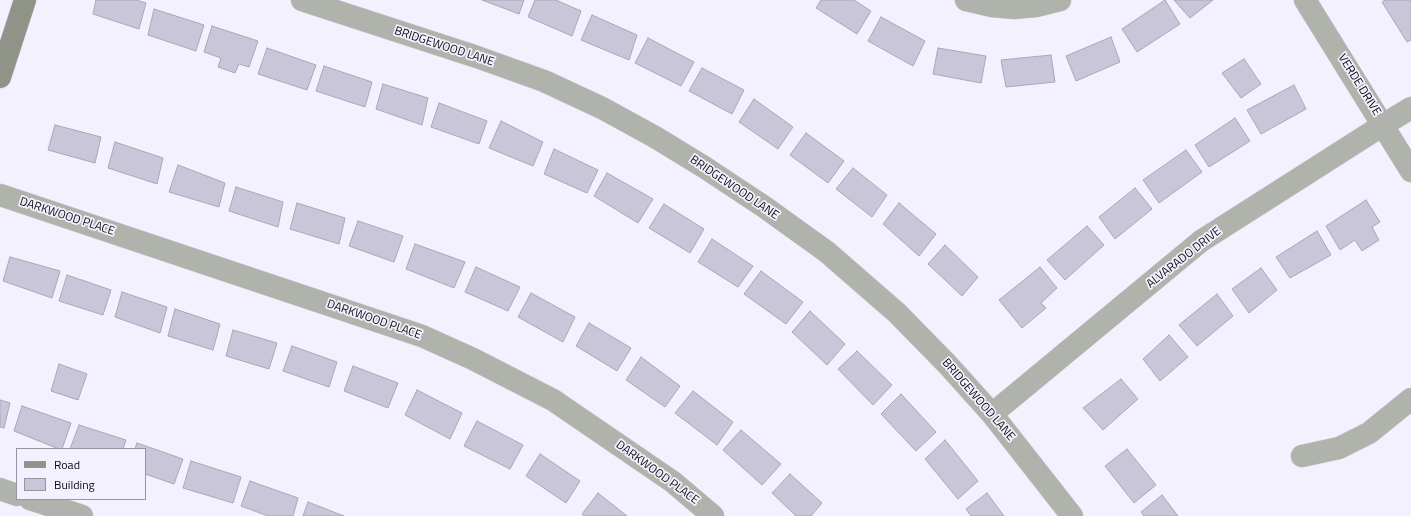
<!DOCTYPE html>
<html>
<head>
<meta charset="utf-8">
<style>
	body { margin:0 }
	#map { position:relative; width:1411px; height:516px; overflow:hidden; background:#f3f1fe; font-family:"Titillium Web",sans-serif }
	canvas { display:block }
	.legend { position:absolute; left:16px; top:448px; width:130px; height:52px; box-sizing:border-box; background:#f3f1fe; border:1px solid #9795a0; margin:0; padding:5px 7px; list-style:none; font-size:12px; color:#0d0c13 }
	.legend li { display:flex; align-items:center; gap:8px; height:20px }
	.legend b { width:20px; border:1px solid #9795a0 }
</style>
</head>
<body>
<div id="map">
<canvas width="1411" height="516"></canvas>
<ul class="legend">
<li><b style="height:5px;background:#909488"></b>Road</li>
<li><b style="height:11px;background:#cac6da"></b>Building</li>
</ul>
</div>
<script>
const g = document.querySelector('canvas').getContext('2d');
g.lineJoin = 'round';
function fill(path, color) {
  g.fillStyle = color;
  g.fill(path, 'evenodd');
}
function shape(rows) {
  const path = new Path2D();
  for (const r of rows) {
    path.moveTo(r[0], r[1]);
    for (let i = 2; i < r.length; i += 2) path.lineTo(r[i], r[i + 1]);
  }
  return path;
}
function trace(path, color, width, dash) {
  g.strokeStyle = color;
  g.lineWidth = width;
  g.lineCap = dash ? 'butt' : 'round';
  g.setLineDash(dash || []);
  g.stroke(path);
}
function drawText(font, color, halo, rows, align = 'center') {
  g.font = font + ' "Titillium Web",sans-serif';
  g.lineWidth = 3.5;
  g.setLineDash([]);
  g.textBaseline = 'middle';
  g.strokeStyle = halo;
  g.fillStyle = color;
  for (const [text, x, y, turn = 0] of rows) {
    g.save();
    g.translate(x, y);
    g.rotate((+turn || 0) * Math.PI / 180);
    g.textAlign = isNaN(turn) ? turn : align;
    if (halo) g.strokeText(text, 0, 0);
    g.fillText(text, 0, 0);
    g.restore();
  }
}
const building = shape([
	[96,0,136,0,146,3,139,29,93,14,96,0],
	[482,0,524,0,519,14,482,0],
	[535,0,556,0,581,11,572,36,528,17,535,0],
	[821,0,854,0,871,11,857,34,816,8,821,0],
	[1165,0,1180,24,1137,52,1122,29,1165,0],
	[1174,0,1213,0,1190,18,1174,0],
	[1385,0,1411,0,1411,40,1407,42,1382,2,1385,0],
	[154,9,204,25,196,51,148,35,154,9],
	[592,15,637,35,629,60,581,40,592,15],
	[881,17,925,41,913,66,868,41,881,17],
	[212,26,258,41,249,67,239,64,235,73,218,67,221,58,204,52,212,26],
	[1111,37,1120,62,1076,81,1066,56,1111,37],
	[648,38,694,62,681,86,635,63,648,38],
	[267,48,316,65,307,90,258,74,267,48],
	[938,48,986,56,981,83,933,74,938,48],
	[1051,55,1055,82,1006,87,1001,60,1051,55],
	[1244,59,1261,84,1241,98,1222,73,1244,59],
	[324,66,372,82,365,107,316,91,324,66],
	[702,68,744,90,732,114,689,91,702,68],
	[383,84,428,98,422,125,376,109,383,84],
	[1294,85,1306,109,1261,134,1247,110,1294,85],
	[754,99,793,127,778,149,739,122,754,99],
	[439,103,487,121,479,144,431,127,439,103],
	[1235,118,1250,141,1209,167,1195,145,1235,118],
	[501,121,543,142,533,166,489,148,501,121],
	[55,125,101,137,95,163,48,150,55,125],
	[806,133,844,161,828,183,790,155,806,133],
	[115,142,163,158,157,184,108,168,115,142],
	[554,149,598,170,587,193,544,174,554,149],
	[1186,150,1202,172,1159,203,1143,180,1186,150],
	[178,165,225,183,219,207,169,192,178,165],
	[853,168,887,195,872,217,836,189,853,168],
	[607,173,653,199,638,223,594,196,607,173],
	[236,187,283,202,278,227,229,211,236,187],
	[1135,188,1152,209,1115,239,1099,217,1135,188],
	[1366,200,1380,222,1372,227,1379,240,1362,251,1355,240,1340,250,1326,226,1366,200],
	[297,203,345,218,339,244,290,229,297,203],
	[899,203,936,234,919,256,883,224,899,203],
	[664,204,704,229,690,253,649,228,664,204],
	[358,221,403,236,394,262,349,246,358,221],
	[1087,226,1104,245,1065,280,1047,260,1087,226],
	[1317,231,1331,255,1290,278,1276,257,1317,231],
	[712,239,753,266,738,287,698,262,712,239],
	[415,244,465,262,454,288,406,269,415,244],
	[945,245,978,277,962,296,928,264,945,245],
	[10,257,60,271,52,298,3,281,10,257],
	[476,267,520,287,508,311,465,292,476,267],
	[1040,267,1057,288,1041,303,1046,308,1022,328,999,300,1040,267],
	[1261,268,1277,290,1249,313,1232,289,1261,268],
	[761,271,803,302,786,324,744,294,761,271],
	[67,275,111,290,103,315,59,301,67,275],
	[122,292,167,307,160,333,115,317,122,292],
	[531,293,575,317,563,342,518,317,531,293],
	[1217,294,1233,316,1197,346,1179,325,1217,294],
	[175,309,220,324,213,350,168,336,175,309],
	[810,311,845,344,827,365,792,332,810,311],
	[589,323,631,348,617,371,576,346,589,323],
	[233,330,277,343,269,369,226,356,233,330],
	[1169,335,1188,357,1160,381,1143,359,1169,335],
	[292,346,337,362,329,387,283,371,292,346],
	[857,351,892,385,873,405,838,369,857,351],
	[641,357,680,386,665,407,626,380,641,357],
	[59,364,87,374,78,400,51,391,59,364],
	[353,366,398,383,388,408,344,391,353,366],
	[1121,379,1138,399,1103,430,1083,408,1121,379],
	[417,390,462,413,450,439,405,415,417,390],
	[693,391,733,422,717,445,675,413,693,391],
	[901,394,936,432,916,451,881,414,901,394],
	[0,400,10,403,4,428,0,427,0,400],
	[22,406,71,423,62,449,59,449,14,431,22,406],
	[477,421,523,445,510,469,464,446,477,421],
	[79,425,126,440,123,449,70,449,79,425],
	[741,430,781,464,762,485,723,450,741,430],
	[945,440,978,481,958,499,925,459,945,440],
	[137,443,183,459,174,484,145,474,145,449,135,449,137,443],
	[1127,449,1156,485,1134,503,1105,466,1127,449],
	[540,454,580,481,566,503,526,476,540,454],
	[191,461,241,477,233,503,183,488,191,461],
	[790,474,822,503,811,516,796,516,772,493,790,474],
	[250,481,298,498,293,516,268,516,241,506,250,481],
	[598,493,627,516,584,516,582,514,598,493],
	[987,493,1004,516,971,516,966,509,987,493],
	[1162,495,1178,516,1144,516,1141,512,1162,495],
	[308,502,344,516,303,516,308,502]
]);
fill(building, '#cac6da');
trace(building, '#a9a6b9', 1);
const minor = shape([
	[302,0,477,57,544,81,602,108,655,137,704,167,763,206,827,252,897,313,948,365,992,414,1072,516],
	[966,0,992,6,1014,8,1036,6,1060,0],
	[0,195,422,336,473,359,553,400,673,482,713,516],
	[992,414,1201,241,1383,125],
	[1302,456,1339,448,1369,433,1411,399],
	[0,489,17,495],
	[30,499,82,516]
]);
const tertiary = shape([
	[1305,0,1411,171],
	[1383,125,1411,108]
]);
const secondary = shape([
	[0,77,25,0]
]);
trace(minor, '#ceccd8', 23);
trace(tertiary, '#ceccd8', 23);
trace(secondary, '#ceccd8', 23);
trace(minor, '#b0b3ab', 22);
trace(tertiary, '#b0b3ab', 22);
trace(secondary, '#909488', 22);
drawText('12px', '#0d0c13', '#f3f1fe', [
	["BRIDGEWOOD LANE",444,47,18],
	["VERDE DRIVE",1359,85,58],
	["BRIDGEWOOD LANE",734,188,34],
	["DARKWOOD PLACE",67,217,18],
	["ALVARADO DRIVE",1184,258,-38],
	["DARKWOOD PLACE",374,320,19],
	["BRIDGEWOOD LANE",978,400,49],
	["DARKWOOD PLACE",657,473,36]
]);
</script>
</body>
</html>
